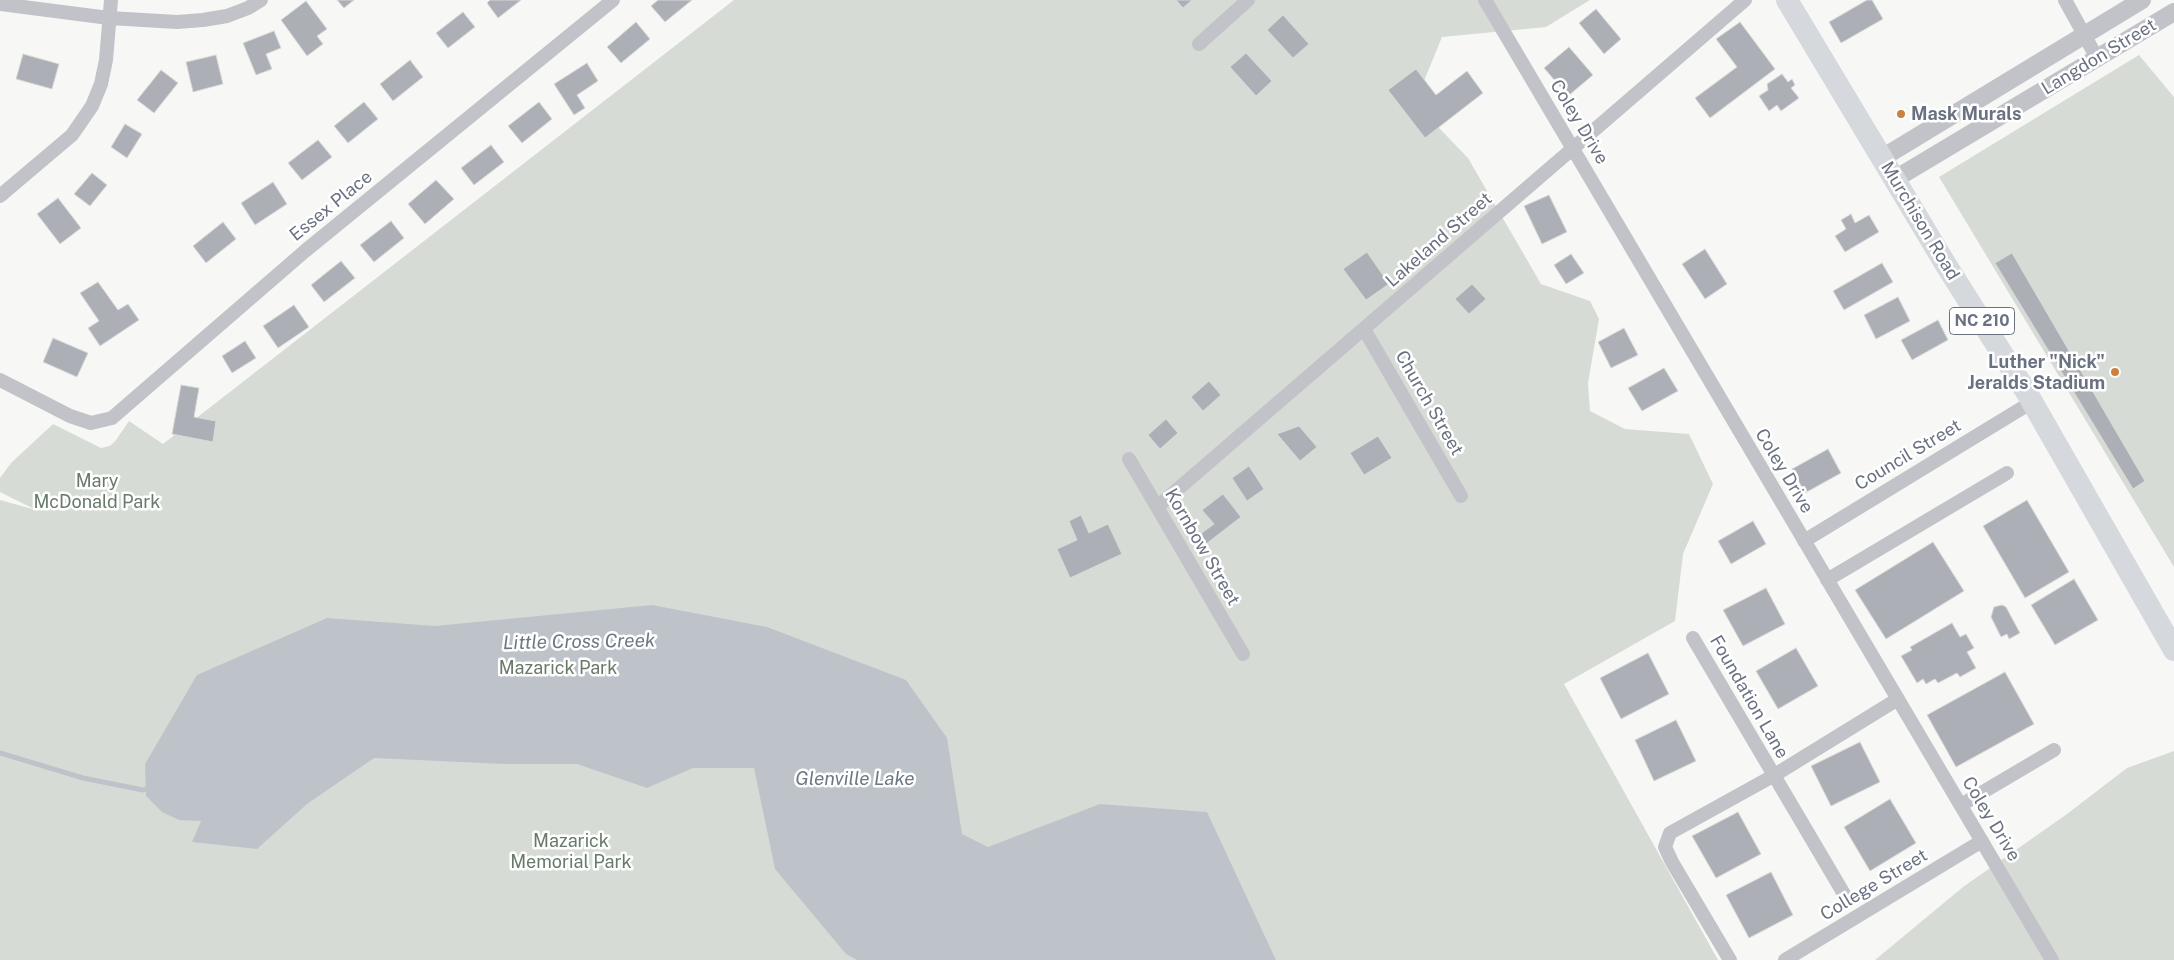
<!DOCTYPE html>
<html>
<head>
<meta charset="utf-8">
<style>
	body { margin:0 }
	canvas { display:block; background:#f7f7f5 }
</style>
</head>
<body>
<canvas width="2174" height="960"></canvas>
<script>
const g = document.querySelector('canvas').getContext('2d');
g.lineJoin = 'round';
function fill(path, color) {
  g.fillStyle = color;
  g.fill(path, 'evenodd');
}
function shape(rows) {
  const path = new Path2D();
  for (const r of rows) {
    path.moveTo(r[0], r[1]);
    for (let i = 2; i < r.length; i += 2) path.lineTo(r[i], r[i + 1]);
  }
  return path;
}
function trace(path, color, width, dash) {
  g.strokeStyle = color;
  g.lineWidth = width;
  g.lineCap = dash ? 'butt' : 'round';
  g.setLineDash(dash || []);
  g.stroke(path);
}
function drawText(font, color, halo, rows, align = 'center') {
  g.font = font + ' "Public Sans",sans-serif';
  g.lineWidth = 5;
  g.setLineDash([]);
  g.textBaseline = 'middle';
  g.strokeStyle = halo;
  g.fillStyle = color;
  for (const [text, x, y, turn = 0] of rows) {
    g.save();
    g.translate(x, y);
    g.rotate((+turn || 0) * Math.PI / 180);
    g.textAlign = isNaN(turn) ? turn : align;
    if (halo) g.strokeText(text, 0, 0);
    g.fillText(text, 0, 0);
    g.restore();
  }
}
fill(shape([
	[734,0,1590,0,1546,27,1442,37,1415,103,1468,158,1541,284,1590,301,1599,319,1588,383,1590,411,1625,429,1689,434,1713,484,1683,554,1675,621,1564,684,1718,960,0,960,0,500,36,510,0,492,0,478,11,463,53,424,101,448,110,446,116,440,129,421,163,444],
	[2139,55,2174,97,2174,567,1939,177],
	[2174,751,2174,960,1875,960,1963,887,2067,814,2127,768]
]), '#d6dcd5');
fill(shape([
	[652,605,767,627,906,680,947,738,962,834,988,847,1100,804,1207,812,1276,960,857,960,846,954,775,869,754,768,693,768,647,788,577,764,504,764,374,758,307,804,257,849,192,842,201,821,179,820,162,812,146,796,145,764,197,675,327,618,435,626]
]), '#bec3ca');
trace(shape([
	[0,753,83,778,143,790,152,787]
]), '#bec3ca', 5);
const building = shape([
	[337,0,354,0,344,8,337,0],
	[490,0,521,0,498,18,487,3,490,0],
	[658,0,692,0,665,22,651,6,658,0],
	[1176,0,1192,0,1183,8,1176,0],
	[1867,0,1872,0,1883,19,1841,43,1829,22,1867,0],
	[306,1,327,29,317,36,323,44,307,56,281,20,306,1],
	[1596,9,1621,39,1604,54,1579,23,1596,9],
	[463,12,475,27,448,48,436,33,463,12],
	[1283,15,1309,44,1293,58,1267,30,1283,15],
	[636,22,650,39,621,63,607,47,636,22],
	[1740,22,1775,69,1710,118,1695,98,1737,67,1716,39,1740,22],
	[274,31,281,48,266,54,272,69,256,75,243,43,274,31],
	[1569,47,1593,75,1568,96,1544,68,1569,47],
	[1246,53,1272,81,1256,96,1230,67,1246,53],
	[23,54,59,64,52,89,16,79,23,54],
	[216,55,223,84,193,92,186,62,216,55],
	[410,60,423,77,393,101,380,84,410,60],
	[587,63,598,81,577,95,585,108,574,115,554,84,587,63],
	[1416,69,1436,95,1467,71,1483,93,1425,138,1388,90,1416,69],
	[161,70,178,83,154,113,137,100,161,70],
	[1782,74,1788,82,1792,79,1795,85,1791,88,1799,98,1781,111,1777,105,1769,111,1759,96,1768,90,1767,84,1782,74],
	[364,102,378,119,348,143,334,126,364,102],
	[539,102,552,119,522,143,508,126,539,102],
	[125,124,142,134,127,158,111,147,125,124],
	[318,140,332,157,302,180,288,163,318,140],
	[491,145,504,162,474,185,461,168,491,145],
	[92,173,107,185,90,206,74,194,92,173],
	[436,180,454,199,425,224,408,204,436,180],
	[273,182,287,204,255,225,241,203,273,182],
	[1549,195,1567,232,1542,244,1524,206,1549,195],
	[58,198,81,228,60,244,37,214,58,198],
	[1851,214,1855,223,1869,215,1879,232,1845,252,1835,236,1846,229,1841,220,1851,214],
	[391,221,404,238,374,262,360,245,391,221],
	[223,222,236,239,206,263,193,246,223,222],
	[1705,249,1727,284,1705,299,1682,264,1705,249],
	[1367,252,1389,284,1366,300,1343,269,1367,252],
	[2012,253,2145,481,2133,489,1995,263,2012,253],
	[1571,254,1584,273,1566,284,1554,265,1571,254],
	[341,261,355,278,324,302,311,285,341,261],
	[1882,263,1893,282,1844,310,1833,291,1882,263],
	[98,282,118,310,128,304,139,320,100,346,88,328,99,321,80,293,98,282],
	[1472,284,1486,299,1469,314,1455,299,1472,284],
	[1898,297,1910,321,1876,339,1864,315,1898,297],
	[294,305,309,327,278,348,263,326,294,305],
	[1938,320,1948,340,1912,360,1901,340,1938,320],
	[1624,328,1638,355,1611,368,1598,342,1624,328],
	[53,338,88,353,77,377,43,362,53,338],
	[245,341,256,358,232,373,222,356,245,341],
	[1664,368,1678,391,1642,411,1628,388,1664,368],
	[1209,381,1221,395,1203,411,1191,397,1209,381],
	[181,385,199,388,194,417,216,421,213,442,172,434,181,385],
	[1166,419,1178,433,1160,449,1148,435,1166,419],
	[1299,426,1317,447,1300,461,1277,434,1299,426],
	[1378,436,1392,458,1364,475,1350,453,1378,436],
	[1828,449,1841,473,1805,493,1792,469,1828,449],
	[1249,466,1264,489,1247,501,1232,478,1249,466],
	[1223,494,1241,517,1206,544,1199,535,1214,524,1202,510,1223,494],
	[2027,500,2069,572,2025,598,1983,526,2027,500],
	[1081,515,1089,533,1108,524,1122,554,1070,578,1057,549,1077,540,1069,521,1081,515],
	[1753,521,1766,544,1731,564,1718,541,1753,521],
	[1933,542,1964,591,1886,639,1855,590,1933,542],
	[2074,579,2098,620,2055,645,2031,605,2074,579],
	[1766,588,1785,624,1743,646,1723,610,1766,588],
	[2002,605,2006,607,2020,633,2009,639,2007,634,2001,637,1991,617,1994,607,2002,605],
	[1952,623,1960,637,1966,634,1974,648,1967,652,1976,668,1960,677,1957,673,1938,683,1935,679,1926,684,1923,679,1917,683,1901,656,1912,650,1910,647,1952,623],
	[1796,648,1818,686,1778,709,1756,671,1796,648],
	[1648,653,1669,694,1621,719,1600,678,1648,653],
	[2005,672,2034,724,1956,767,1927,715,2005,672],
	[1676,720,1696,761,1654,781,1635,740,1676,720],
	[1860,742,1880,782,1831,806,1811,766,1860,742],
	[1890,799,1916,843,1870,871,1844,827,1890,799],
	[1738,812,1761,854,1716,878,1692,836,1738,812],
	[1771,872,1793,915,1749,938,1726,895,1771,872]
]);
fill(building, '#acafb6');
trace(building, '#d9d9d8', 1);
trace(shape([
	[1485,0,2052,960],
	[2065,0,2097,58],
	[0,4,109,18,177,22,203,20,227,16,248,8,261,0],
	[1199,44,1248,0],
	[0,196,72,135,92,106,101,84,106,60,111,0],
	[1364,329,1461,496],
	[0,380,70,416,91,423,112,418,305,251,613,0],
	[1129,459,1243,654],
	[1157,507,1745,0],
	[1804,541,2032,402],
	[1827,580,2007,473],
	[1693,638,1844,894],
	[1961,805,2054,750],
	[1730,960,1672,862,1665,847,1670,833,1773,776,1898,699],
	[1785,960,1982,841]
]), '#c1c3c8', 14);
trace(shape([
	[1882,158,2142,0],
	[1895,179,2174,12]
]), '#c1c3c8', 18);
trace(shape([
	[1787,0,1946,265,2027,393,2174,650]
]), '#d5d8dc', 22);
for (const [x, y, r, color] of [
	[1901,114,5,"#cd813f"],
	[2115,372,5,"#cd813f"]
]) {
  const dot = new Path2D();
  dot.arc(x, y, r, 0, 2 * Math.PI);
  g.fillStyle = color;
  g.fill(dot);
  trace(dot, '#fff', 2);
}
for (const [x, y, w] of [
	[1982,321,65]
]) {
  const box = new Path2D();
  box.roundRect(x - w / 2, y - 13.5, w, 27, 4);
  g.fillStyle = '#fff';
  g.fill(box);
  trace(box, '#6a7282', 1);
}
drawText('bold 16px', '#6a7282', null, [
	["NC 210",1982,321]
]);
drawText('18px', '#6a7282', '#fff', [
	["Langdon Street",2099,57,-31],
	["Coley Drive",1579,122,59],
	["Essex Place",331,206,-39],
	["Murchison Road",1920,221,59],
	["Lakeland Street",1439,240,-41],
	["Church Street",1429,403,60],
	["Council Street",1908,455,-31],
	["Coley Drive",1784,471,59],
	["Kornbow Street",1202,547,60],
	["Foundation Lane",1749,697,60],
	["Coley Drive",1991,819,59],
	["College Street",1874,885,-31]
]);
drawText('bold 18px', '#6a7282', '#fff', [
	["Mask Murals",1911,114],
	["Luther \"Nick\"",2105,362,"right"],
	["Jeralds Stadium",2105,383,"right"]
], 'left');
drawText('18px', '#687a69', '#fff', [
	["Mary",97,481],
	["McDonald Park",97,502],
	["Mazarick Park",558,668],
	["Mazarick",571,841],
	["Memorial Park",571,862]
]);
drawText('italic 19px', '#6c7885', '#fff', [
	["Little Cross Creek",579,642,-1],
	["Glenville Lake",855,779]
]);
</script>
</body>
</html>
